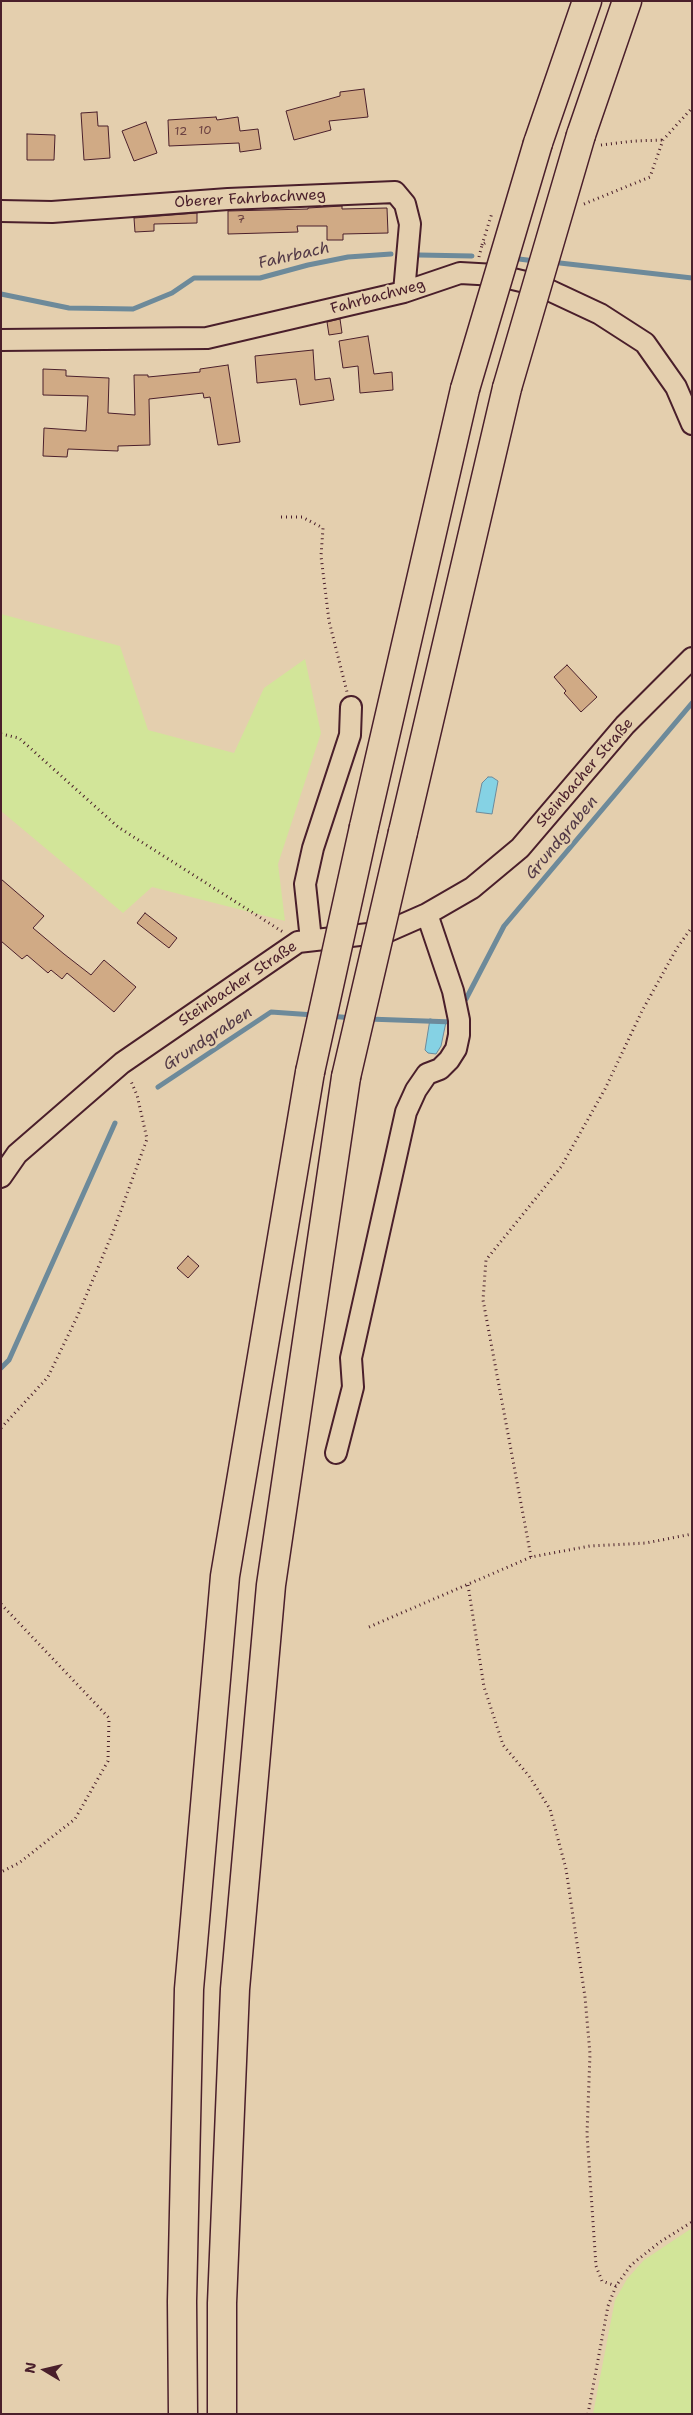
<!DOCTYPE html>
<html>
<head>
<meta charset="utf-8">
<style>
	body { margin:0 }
	#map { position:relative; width:693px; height:2415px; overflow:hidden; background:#e4cfae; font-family:"Shantell Sans",sans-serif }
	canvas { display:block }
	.frame { position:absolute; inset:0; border:2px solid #4a1f2b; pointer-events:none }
	.north { position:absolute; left:20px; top:2345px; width:50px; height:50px; -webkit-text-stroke:4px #e4cfae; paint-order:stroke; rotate:279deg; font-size:14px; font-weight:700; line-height:20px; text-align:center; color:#4a1f2b }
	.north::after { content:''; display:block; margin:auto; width:18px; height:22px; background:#4a1f2b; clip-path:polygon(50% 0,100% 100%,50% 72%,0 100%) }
</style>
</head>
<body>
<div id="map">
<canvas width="693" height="2415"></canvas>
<div class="frame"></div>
<div class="north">N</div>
</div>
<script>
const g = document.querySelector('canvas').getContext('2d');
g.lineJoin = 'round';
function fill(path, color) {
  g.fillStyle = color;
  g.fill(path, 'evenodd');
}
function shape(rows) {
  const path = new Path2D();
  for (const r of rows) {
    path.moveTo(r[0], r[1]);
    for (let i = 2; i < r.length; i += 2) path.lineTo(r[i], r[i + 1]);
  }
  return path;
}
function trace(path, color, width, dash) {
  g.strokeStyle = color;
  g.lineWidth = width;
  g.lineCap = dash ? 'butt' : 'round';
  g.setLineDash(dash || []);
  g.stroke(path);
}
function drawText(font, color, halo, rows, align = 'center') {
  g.font = font + ' "Shantell Sans",sans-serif';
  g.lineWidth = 4.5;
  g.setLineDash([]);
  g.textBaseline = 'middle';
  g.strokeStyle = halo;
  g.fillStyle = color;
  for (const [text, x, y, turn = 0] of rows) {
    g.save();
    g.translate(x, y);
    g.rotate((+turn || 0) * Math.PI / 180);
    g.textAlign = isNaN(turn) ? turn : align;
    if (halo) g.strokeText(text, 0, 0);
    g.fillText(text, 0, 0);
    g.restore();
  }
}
fill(shape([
	[1,614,120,646,148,730,234,753,264,688,305,659,321,733,278,864,285,921,152,887,123,913,1,811],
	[692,2228,692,2414,593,2414,615,2300,627,2279,644,2260]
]), '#d2e599');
const water = shape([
	[488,777,492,777,498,781,492,814,476,812,482,783,488,777],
	[430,1019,446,1022,441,1046,436,1054,428,1053,425,1050,430,1019]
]);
fill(water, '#85d2e4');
trace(water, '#6d8a9a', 1);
trace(shape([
	[419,255,472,256],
	[511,258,535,261],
	[551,262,692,278],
	[1,294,69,308,133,309,172,293,194,278,260,278,308,265,348,257,391,254],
	[466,999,504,926,692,703],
	[330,1016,352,1018],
	[368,1019,453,1022],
	[158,1087,271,1012,314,1015],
	[1,1368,9,1360,115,1123]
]), '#6d8a9a', 5);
const building = shape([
	[364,89,368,117,329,121,331,130,294,140,286,111,340,96,340,92,364,89],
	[97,112,98,126,108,126,110,158,84,160,81,113,97,112],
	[216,117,217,120,238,117,240,131,258,129,261,149,240,152,239,143,169,146,168,120,216,117],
	[146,122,157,153,134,161,122,131,146,122],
	[27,134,55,135,54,160,27,160,27,134],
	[342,206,342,209,387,208,388,233,343,234,343,240,327,240,327,226,297,226,298,232,228,234,228,211,308,209,308,208,342,206],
	[197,213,197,223,154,224,154,231,135,232,134,218,197,213],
	[340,319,342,333,329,335,327,322,340,319],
	[368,336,374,374,392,372,393,390,360,393,358,366,343,368,339,341,368,336],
	[313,350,315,380,330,378,334,400,300,405,296,379,257,383,255,356,313,350],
	[228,365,240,442,218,445,210,397,204,398,203,393,149,399,150,445,118,446,118,451,68,449,67,457,43,456,44,428,86,431,88,396,43,395,43,369,66,370,66,376,109,378,108,413,135,415,134,375,148,375,148,377,200,372,200,369,228,365],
	[567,665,597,697,581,712,564,693,566,691,554,677,567,665],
	[1,879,44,916,33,928,64,954,91,975,104,960,136,987,114,1012,67,973,62,979,51,970,48,973,27,955,22,959,1,941,1,879],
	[145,913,177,938,169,948,137,923,145,913],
	[188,1256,199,1266,188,1278,177,1268,188,1256]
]);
fill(building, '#d0aa85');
trace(building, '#4a1f2b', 1);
const minor = shape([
	[1,211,52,212,228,199,395,192,405,204,410,224,404,292],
	[1,340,207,338,404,292,460,273,496,275,538,285,600,314,645,343,676,387,692,424],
	[311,940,305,884,313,848,350,735,351,707],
	[1,1177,17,1154,122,1063,298,942,386,932,427,914,472,888,520,848,625,725,692,658],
	[336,1453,353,1387,351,1358,406,1112,416,1090,427,1074,440,1069,449,1060,456,1049,459,1035,459,1020,453,991,427,914]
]);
const highway = shape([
	[581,135,627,1],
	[538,143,587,1],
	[364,827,465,389],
	[403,832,507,388],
	[183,2414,182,2301,189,1989,225,1576,310,1072],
	[222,2414,222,2303,235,1989,271,1585,346,1077]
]);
trace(minor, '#4a1f2b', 24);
trace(highway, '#4a1f2b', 31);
trace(shape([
	[601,145,634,141,663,140],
	[584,204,650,177,663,140,692,108],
	[482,245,492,213],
	[479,257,482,245,485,243],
	[281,517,302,517,323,528,321,556,329,621,347,692],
	[1,734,19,738,118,827,283,932],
	[1,1428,48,1377,78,1315,113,1232,147,1139,137,1095,130,1079],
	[531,1557,483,1300,486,1260,561,1167,605,1089,642,1011,677,948,692,927],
	[468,1585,484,1687,503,1745,529,1776,550,1809,566,1869,585,1997,590,2054,587,2134,596,2266,602,2281,616,2286],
	[1,1604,109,1718,108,1761,75,1819,19,1863,1,1872],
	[369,1627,531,1557,590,1546,646,1543,692,1534],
	[588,2414,608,2306,616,2286,631,2265,660,2242,692,2222]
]), '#4a1f2b', 3, [1, 4]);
trace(minor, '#e4cfae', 20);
trace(highway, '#e4cfae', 28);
const highwayBridge = shape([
	[507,388,581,135],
	[465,389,538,143],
	[310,1072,364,827],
	[346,1077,403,832]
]);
trace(highwayBridge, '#4a1f2b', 31, []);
trace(highwayBridge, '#e4cfae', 28);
drawText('12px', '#6c4242', null, [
	["10",205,131],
	["12",181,132],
	["7",241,220]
]);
drawText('15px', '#4a1f2b', '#e4cfae', [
	["Oberer Fahrbachweg",250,199,-3],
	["Fahrbachweg",378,297,-15],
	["Steinbacher Straße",585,773,-49],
	["Steinbacher Straße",238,984,-34]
]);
drawText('italic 16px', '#533a47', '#e4cfae', [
	["Fahrbach",294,256,-13],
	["Grundgraben",562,838,-50],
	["Grundgraben",208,1039,-33]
]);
</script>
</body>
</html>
